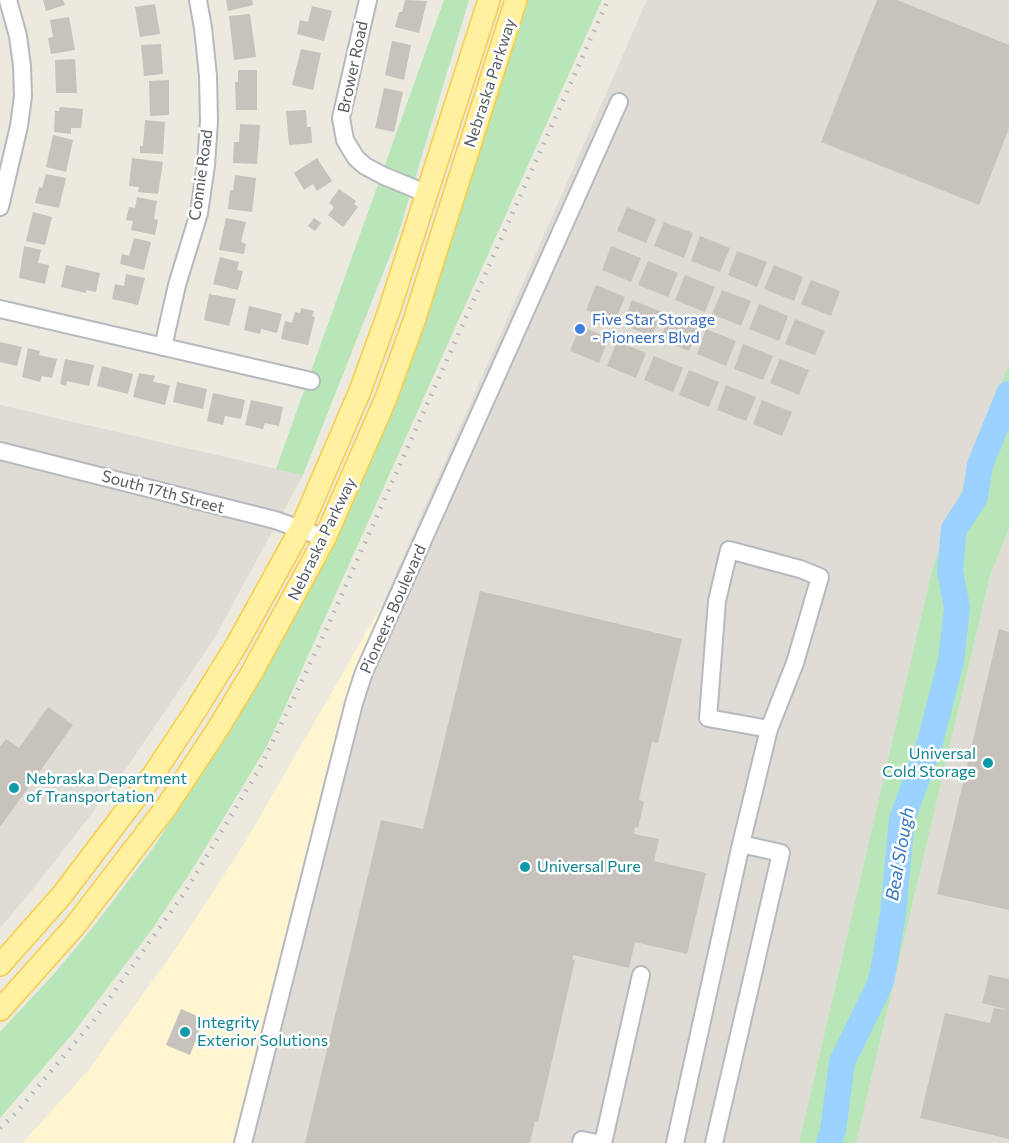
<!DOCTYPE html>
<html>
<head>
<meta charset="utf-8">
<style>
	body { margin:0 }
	canvas { display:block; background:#ece9de }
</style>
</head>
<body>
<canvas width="1009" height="1143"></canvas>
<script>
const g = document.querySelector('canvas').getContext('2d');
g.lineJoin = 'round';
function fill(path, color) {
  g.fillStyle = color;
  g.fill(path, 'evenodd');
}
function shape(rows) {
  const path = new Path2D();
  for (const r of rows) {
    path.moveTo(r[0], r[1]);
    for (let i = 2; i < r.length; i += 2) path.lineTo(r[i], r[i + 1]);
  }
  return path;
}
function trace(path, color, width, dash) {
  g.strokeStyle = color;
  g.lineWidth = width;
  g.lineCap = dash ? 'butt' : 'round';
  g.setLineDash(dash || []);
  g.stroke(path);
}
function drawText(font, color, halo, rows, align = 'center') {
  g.font = font + ' Commissioner,sans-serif';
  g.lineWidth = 5;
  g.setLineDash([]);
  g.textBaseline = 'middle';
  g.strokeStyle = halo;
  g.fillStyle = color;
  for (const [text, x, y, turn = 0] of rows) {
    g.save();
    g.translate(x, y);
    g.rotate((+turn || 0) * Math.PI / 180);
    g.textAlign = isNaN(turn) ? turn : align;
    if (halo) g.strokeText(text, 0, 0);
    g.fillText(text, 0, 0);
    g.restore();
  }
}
fill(shape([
	[382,605,354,703,243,1143,22,1143,87,1072,179,944,247,839]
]), '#fff5d0');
fill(shape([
	[647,0,1009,0,1009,363,932,570,799,1143,243,1143,354,703,382,605],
	[0,405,303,475,215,637,121,776,37,884,0,928],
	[1009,529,1009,1143,856,1143,990,576]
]), '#dfdcd6');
fill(shape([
	[444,0,469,0,397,238,303,475,276,469],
	[526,0,602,0,281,716,267,746,229,809,190,873,150,932,74,1032,0,1118,0,1032,53,975,95,925,154,847,218,744,301,604],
	[1009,363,1009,529,990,576,856,1143,799,1143,932,570]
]), '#b8e6b8');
trace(shape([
	[829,1143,833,1130,842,1062,881,982,893,914,902,819,929,746,951,661,957,608,950,571,954,529,975,497,980,465,1009,394]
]), '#9bd2ff', 26);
fill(shape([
	[43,0,63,0,65,5,46,11],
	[226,0,252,0,253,5,228,11],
	[405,0,427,1,419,33,395,27,399,12,402,12],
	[877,0,897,0,1009,45,1009,128,979,205,821,142],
	[155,4,160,34,140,37,135,7],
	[312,6,332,11,324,41,297,34,300,20,308,22],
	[250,14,256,57,234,60,229,16],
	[69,17,75,50,51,54,48,38,53,37,50,20],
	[392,41,411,45,404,80,385,75],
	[161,44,163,74,144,76,141,45],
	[301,49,321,53,313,90,292,85],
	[75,59,77,93,56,93,55,60],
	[238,70,257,70,257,110,236,110,235,82,238,82],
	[169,80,169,115,150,116,149,81],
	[384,88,403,92,394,132,375,128],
	[60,107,83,109,81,128,71,128,71,134,54,132,55,111,59,111],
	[306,110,307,127,311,127,312,143,289,145,286,111],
	[145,120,165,122,163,154,140,153,140,146,143,146],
	[240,124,260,125,257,164,233,163,234,142,239,142],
	[53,135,73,140,66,172,46,167],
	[132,158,163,162,158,194,138,192,139,187,129,186],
	[317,158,332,181,317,191,313,184,304,190,294,173],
	[46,174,66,178,59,208,35,203,39,187,42,188],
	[235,175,256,178,252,212,228,209,230,190,233,191],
	[339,189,356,201,354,204,358,207,343,227,328,215,334,207,329,203],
	[137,197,157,201,154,219,158,220,155,235,131,230,133,221,126,220,129,207,135,208],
	[627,207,656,219,646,243,617,231],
	[33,212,52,217,45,245,26,241],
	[226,218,246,222,241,242,246,244,244,254,219,250],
	[314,218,321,223,315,231,308,226],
	[664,222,693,233,684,258,654,246],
	[700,236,730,248,720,272,691,261],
	[134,238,151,242,144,270,120,264,122,254,129,256],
	[24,246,41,250,38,263,49,265,45,284,19,278],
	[611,246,641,258,631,282,602,270],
	[737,251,767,262,757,287,728,275],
	[220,257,239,262,237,270,243,271,238,290,213,284],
	[648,261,678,273,668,297,638,285],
	[66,265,100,273,96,292,86,290,86,293,61,287],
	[774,265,803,277,794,301,764,289],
	[126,274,145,278,138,305,112,299,115,284,124,286],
	[685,275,715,287,705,312,675,300],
	[811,280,840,291,831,316,801,304],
	[596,285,625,297,615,322,586,310],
	[722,290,751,301,741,326,712,314],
	[209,294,236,299,229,326,204,320],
	[632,300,662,312,652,336,623,325],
	[759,304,788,316,779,341,749,329],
	[249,306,282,314,277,333,261,329,260,334,244,330],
	[301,308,314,311,312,316,315,317,308,345,281,339,285,321,292,323,295,312,300,313],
	[670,315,699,326,689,351,660,339],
	[795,319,825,331,815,355,785,344],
	[580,326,609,338,599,363,570,351],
	[706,329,736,341,726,366,697,354],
	[617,341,646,353,636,378,607,366],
	[0,342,22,347,17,366,0,362],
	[743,344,773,356,763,380,734,369],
	[28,348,40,351,39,355,57,359,52,378,42,376,40,382,22,377],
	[654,356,683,368,673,392,644,380],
	[65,359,94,365,89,386,67,381,66,386,60,384],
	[780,359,809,370,799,395,770,383],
	[102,366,133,374,128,394,97,386],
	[689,370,719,382,709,407,679,395],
	[139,373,155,376,153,382,170,385,165,405,133,397],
	[177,382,207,389,203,409,173,402],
	[726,385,756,397,746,421,717,410],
	[213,393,245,400,241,419,225,416,223,425,207,421],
	[251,400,283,407,279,426,265,423,263,429,245,425],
	[762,400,792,412,782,436,753,424],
	[480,591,682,639,658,743,652,742,639,799,644,802,638,828,635,827,634,834,659,839,654,861,706,873,687,954,635,942,629,968,573,955,572,960,575,960,538,1122,535,1121,530,1143,305,1143,381,820,423,829],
	[999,629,1009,632,1009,910,937,894],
	[48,707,73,725,0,827,0,747,6,739,19,748],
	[989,975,1009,979,1009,1139,920,1118,945,1013,990,1023,994,1008,1005,1010,1005,1009,982,1003],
	[181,1009,204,1019,190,1055,166,1045]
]), '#c7c2bb');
const minor = shape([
	[368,0,341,118,345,140,356,158,365,166,384,176,428,194],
	[0,207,19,126,23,96,22,66,18,36,8,0],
	[0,309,311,381],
	[163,347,177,285,199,213,206,165,209,121,208,76,203,28,198,0],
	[0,451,275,520,325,538],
	[243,1143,354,703,364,672,619,102],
	[581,1143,582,1140,597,1143],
	[603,1143,641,975],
	[675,1143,741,844,769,729,795,663,820,577,800,569,729,550,717,601,708,718,769,729],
	[714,1143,781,853,741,844]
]);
const major = shape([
	[0,965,62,895,153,775,196,710,237,644,301,528,360,391,389,311,489,0],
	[0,1010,74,927,167,806,217,730,251,674,325,538,386,398,414,321,516,0]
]);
trace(minor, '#b6b9bf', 20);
trace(major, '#facb48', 24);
trace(minor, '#fff', 16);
trace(major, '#fff1a0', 21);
trace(shape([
	[0,1128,16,1113,94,1020,185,892,261,766,321,641,608,0]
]), '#b2b3b4', 4.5, [1.5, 8]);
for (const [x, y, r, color] of [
	[580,329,6,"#3f7fe0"],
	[988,763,6,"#0f9aa8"],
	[14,788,6,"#0f9aa8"],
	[525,867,6,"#0f9aa8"],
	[185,1032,6,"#0f9aa8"]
]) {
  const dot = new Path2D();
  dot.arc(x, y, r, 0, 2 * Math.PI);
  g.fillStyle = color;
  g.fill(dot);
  trace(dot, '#fff', 2);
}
drawText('16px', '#575b61', '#fff', [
	["Brower Road",353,67,-78],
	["Nebraska Parkway",490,83,-72],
	["Connie Road",201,175,-82],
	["South 17th Street",163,492,15],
	["Nebraska Parkway",322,539,-64],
	["Pioneers Boulevard",393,609,-66]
]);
drawText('16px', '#366cbe', '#fff', [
	["Five Star Storage",592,320],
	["- Pioneers Blvd",592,338]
], 'left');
drawText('16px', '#0d838f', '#fff', [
	["Universal",976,754,"right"],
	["Cold Storage",976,772,"right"],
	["Nebraska Department",26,779],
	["of Transportation",26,797],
	["Universal Pure",537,867],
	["Integrity",197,1023],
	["Exterior Solutions",197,1041]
], 'left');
drawText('italic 18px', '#3577c0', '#fff', [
	["Beal Slough",900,854,-80]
]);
</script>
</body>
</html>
